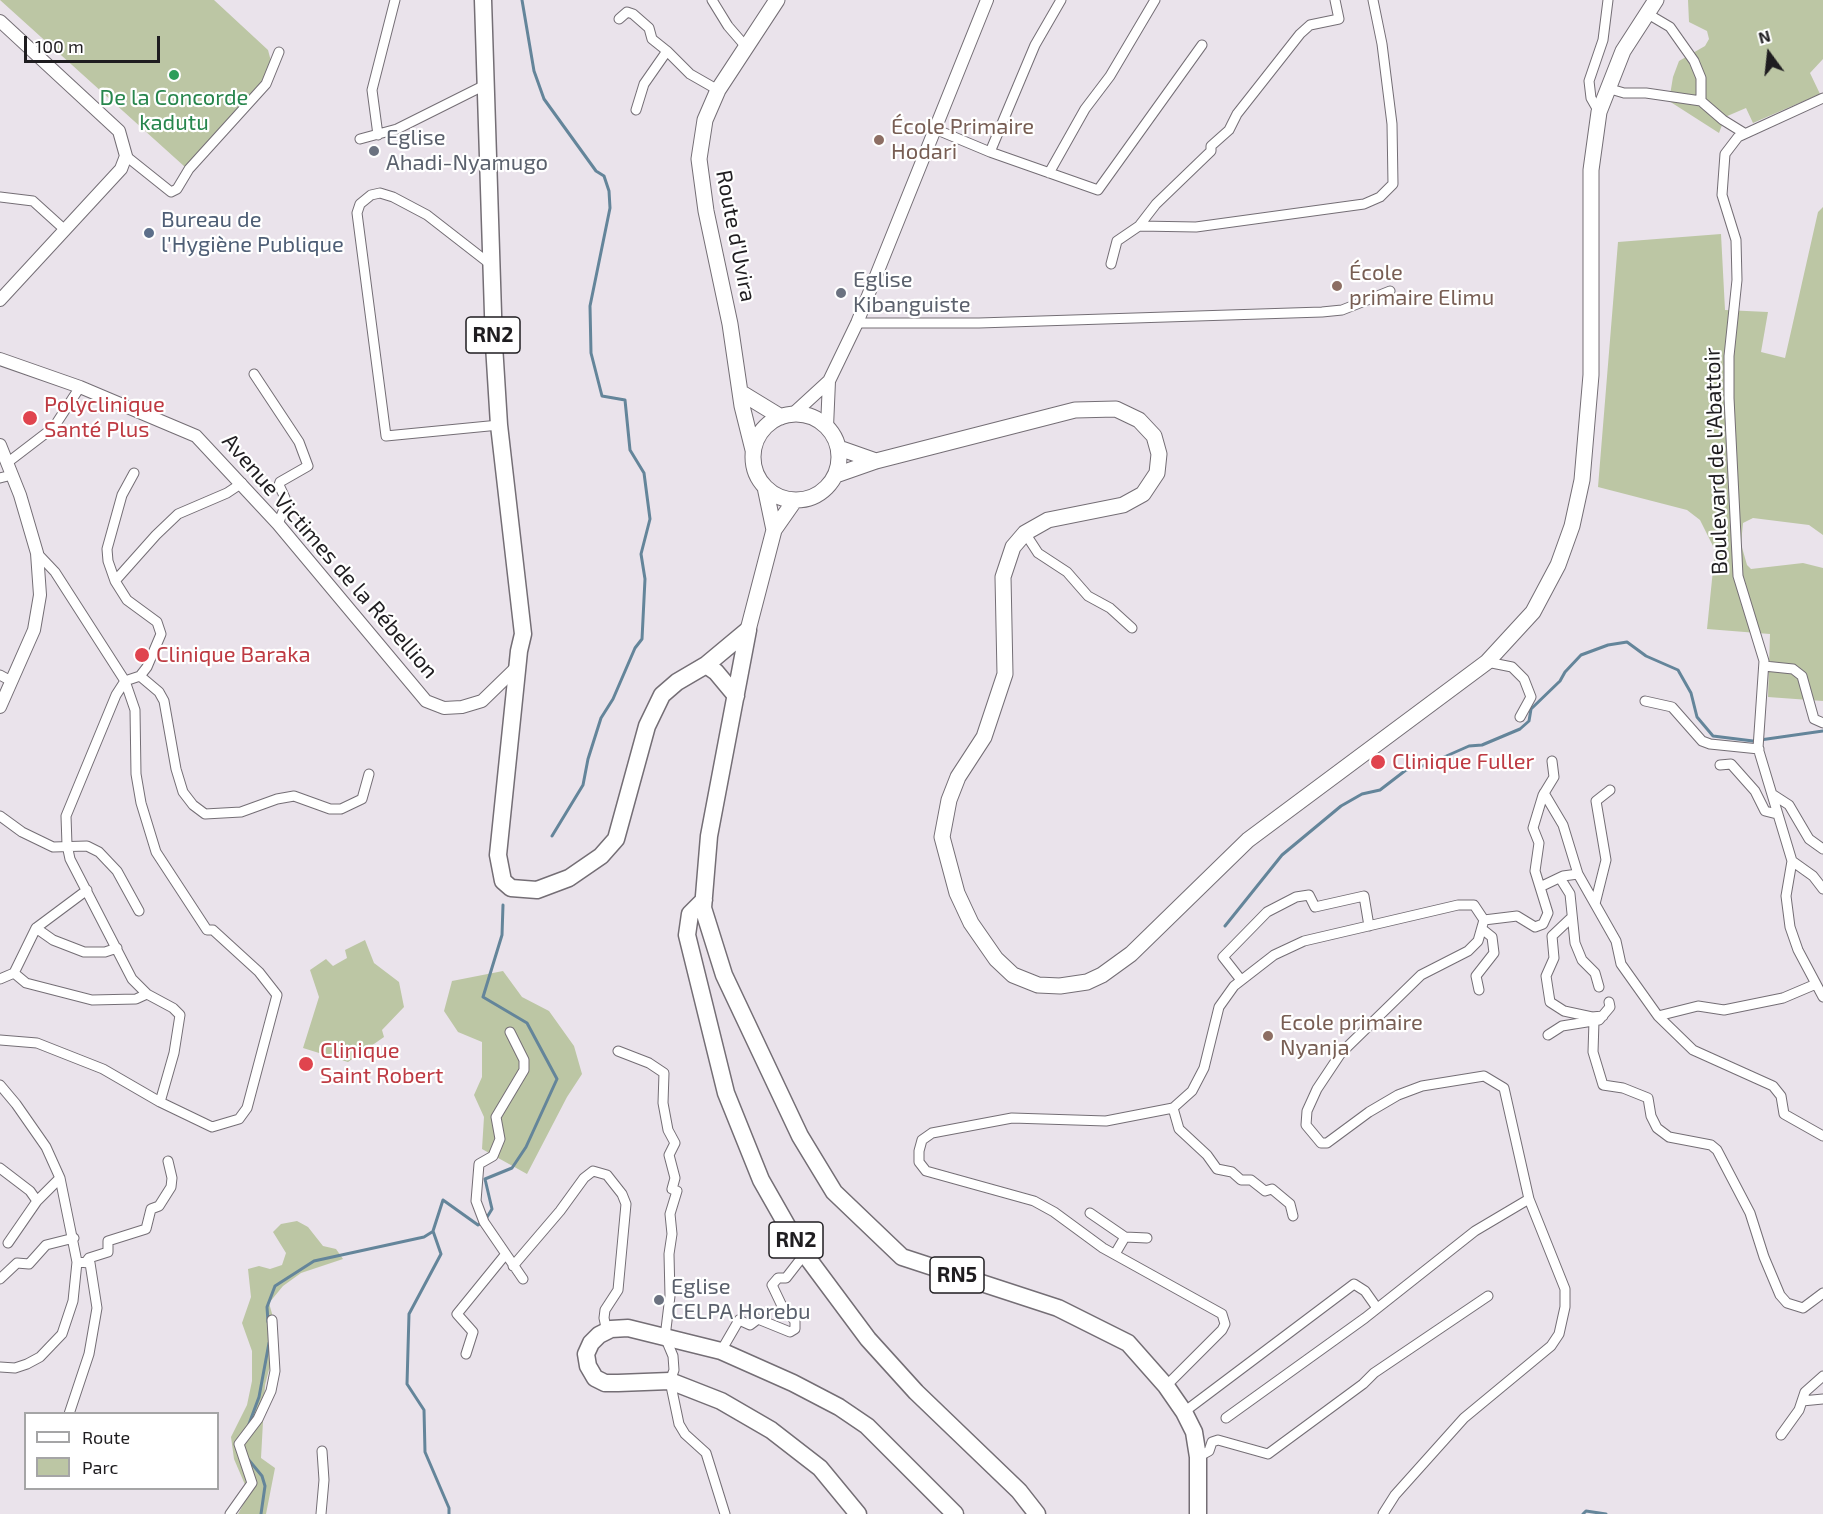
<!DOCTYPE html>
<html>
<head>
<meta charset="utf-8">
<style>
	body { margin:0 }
	#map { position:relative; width:1823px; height:1514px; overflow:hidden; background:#eae3eb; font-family:"Exo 2",sans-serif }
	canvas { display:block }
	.legend { position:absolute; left:24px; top:1412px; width:195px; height:78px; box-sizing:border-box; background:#fff; border:2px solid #a5a5a6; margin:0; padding:8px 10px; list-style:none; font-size:18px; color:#1f1d20 }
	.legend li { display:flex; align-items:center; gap:12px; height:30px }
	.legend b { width:30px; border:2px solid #a5a5a6 }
	.north { position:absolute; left:1739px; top:24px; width:60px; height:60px; -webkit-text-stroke:4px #fff; paint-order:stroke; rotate:345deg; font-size:16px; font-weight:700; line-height:24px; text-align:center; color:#1f1d20 }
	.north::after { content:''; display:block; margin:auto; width:21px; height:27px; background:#1f1d20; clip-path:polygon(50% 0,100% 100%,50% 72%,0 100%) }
	.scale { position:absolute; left:24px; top:36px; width:136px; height:27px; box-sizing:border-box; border:3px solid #1f1d20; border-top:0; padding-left:8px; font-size:18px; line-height:21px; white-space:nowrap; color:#1f1d20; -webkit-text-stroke:4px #fff; paint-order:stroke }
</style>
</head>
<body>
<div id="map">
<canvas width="1823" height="1514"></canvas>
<ul class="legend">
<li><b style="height:8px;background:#fff"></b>Route</li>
<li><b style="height:16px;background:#bcc6a4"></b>Parc</li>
</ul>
<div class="north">N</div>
<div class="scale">100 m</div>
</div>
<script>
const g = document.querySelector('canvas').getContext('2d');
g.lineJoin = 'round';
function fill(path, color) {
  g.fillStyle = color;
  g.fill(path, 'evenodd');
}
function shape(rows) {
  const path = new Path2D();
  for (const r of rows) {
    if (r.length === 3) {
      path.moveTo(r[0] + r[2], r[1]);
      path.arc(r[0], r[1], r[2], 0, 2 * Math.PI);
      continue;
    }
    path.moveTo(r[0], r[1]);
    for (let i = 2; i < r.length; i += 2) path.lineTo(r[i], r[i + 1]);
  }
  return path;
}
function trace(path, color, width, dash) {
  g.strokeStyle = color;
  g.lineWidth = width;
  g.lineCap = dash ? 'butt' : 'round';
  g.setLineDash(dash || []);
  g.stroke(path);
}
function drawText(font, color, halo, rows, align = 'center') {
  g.font = font + ' "Exo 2",sans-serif';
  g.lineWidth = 4.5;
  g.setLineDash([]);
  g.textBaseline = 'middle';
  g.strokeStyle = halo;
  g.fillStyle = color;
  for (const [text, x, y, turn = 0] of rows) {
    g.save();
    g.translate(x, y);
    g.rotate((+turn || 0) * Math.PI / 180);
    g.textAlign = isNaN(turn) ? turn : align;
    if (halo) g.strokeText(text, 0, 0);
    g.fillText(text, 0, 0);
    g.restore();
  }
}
fill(shape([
	[0,0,214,0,268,50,272,65,260,84,185,167],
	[1688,0,1823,0,1823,59,1810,73,1820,94,1753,123,1746,108,1725,117,1719,133,1669,101,1673,77,1679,61,1705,46,1709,39,1707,31,1689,22],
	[1823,207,1823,535,1809,525,1753,518,1743,523,1741,544,1747,565,1751,569,1803,563,1823,568,1823,701,1768,697,1770,634,1707,629,1715,550,1700,520,1687,510,1598,487,1618,242,1721,234,1725,310,1768,312,1761,352,1785,358,1818,212],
	[365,940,374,963,399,982,404,1007,382,1030,384,1037,348,1062,303,1048,319,997,310,970,326,959,333,966,347,958,345,950],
	[503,971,522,997,549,1011,574,1046,582,1074,567,1097,527,1174,482,1149,484,1117,474,1095,482,1077,482,1042,458,1032,444,1011,452,981],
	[297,1221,308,1227,323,1246,336,1249,343,1259,301,1273,283,1286,269,1303,278,1335,265,1385,261,1458,275,1468,266,1514,238,1514,249,1494,234,1459,231,1437,247,1405,252,1381,252,1351,242,1323,251,1297,248,1269,259,1266,270,1269,282,1265,286,1253,273,1232,281,1224]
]), '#bcc6a4');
trace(shape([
	[522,0,534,71,544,99,596,171,604,176,609,191,610,208,590,306,591,353,602,396,625,400,630,450,644,473,650,519,641,554,645,579,642,639,635,648,613,699,601,718,588,759,583,785,552,836],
	[1225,926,1282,855,1341,806,1362,794,1380,790,1406,770,1426,765,1469,746,1482,745,1520,729,1529,721,1531,709,1560,681,1565,672,1581,655,1608,645,1627,642,1646,656,1678,670,1691,693,1697,717,1713,736,1753,741,1823,731],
	[268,1322,267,1307,275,1286,314,1261,424,1237,432,1232],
	[249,1424,259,1397,269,1343],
	[248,1459,262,1476,265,1486,261,1514],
	[449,1514,449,1508,425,1452,424,1410,407,1384,409,1314,441,1254,433,1231,443,1200,478,1225,484,1222,492,1209,485,1179,512,1168,526,1147,557,1079,527,1023,483,997,502,935,503,905],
	[1583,1514,1586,1511,1606,1514]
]), '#64859a', 3);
const minor = shape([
	[712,0,728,26,747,48],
	[1648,14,1670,27,1694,61,1701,78,1701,101],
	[619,19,627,12,633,14,649,28,652,39,667,51],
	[1607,88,1624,93,1646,93,1701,101,1723,120,1744,133],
	[1823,98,1738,137,1725,154,1722,195,1736,240,1737,280,1729,356,1729,398,1738,576,1764,661,1758,748,1792,861,1786,896,1790,927,1798,950,1823,997],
	[636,110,644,84,667,51,690,74,718,90],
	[1599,112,1591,98,1589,81,1603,40,1608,0],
	[935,129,990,152,1098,190,1202,45],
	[378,135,372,90,395,0],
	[360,139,397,129,485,85],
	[990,152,1035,45,1061,0],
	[126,156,171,192,177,189,189,169,266,84,279,52],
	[1049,173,1085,109,1110,76,1155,0],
	[0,197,33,201,65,230],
	[1139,226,1196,227,1364,204,1380,197,1393,184,1392,124,1382,44,1373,0],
	[490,264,427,215,393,197,380,193,371,195,360,204,357,213,386,436,499,425],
	[1111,264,1117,241,1139,226,1156,204,1211,151,1211,146,1229,130,1237,114,1300,34,1310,25,1339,19,1335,0],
	[857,323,979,323,1322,312,1342,310,1390,291],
	[254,374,299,442,308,466,280,482,279,485,285,498,284,509,278,524],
	[7,463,54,427,80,387],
	[134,473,122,495,107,549,108,561,115,581,127,600,157,622,161,634,147,667,140,676,125,681,116,695,66,816,67,845,70,859,132,979,147,994,173,1008,180,1015,174,1053,160,1102],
	[0,478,12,475],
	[1025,533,1038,553,1067,572,1088,596,1110,608,1132,628],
	[115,581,156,535,178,514,227,493,242,483],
	[1487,662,1512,667,1524,679,1531,697,1520,717],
	[1764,666,1793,669,1802,676,1814,719,1823,723],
	[0,675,11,681],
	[140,676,159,692,164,701,176,769,183,792,193,805,205,814,241,812,277,799,294,796,330,809,341,809,362,799,369,774],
	[1645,701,1672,707,1702,741,1710,744,1759,749],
	[1720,765,1731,764,1755,791,1765,811,1777,814],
	[1544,793,1563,825,1578,874],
	[1772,794,1789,805,1809,839,1823,849],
	[0,816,22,832,53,847,87,846,99,852,117,871,139,911],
	[1792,861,1813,876,1823,889],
	[1560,878,1570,894,1575,943,1582,960,1595,973,1599,987],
	[1540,887,1563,876,1578,874,1616,941,1621,964,1658,1016,1693,1050,1773,1086,1781,1096,1784,1114,1823,1136],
	[1595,904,1606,860,1596,801,1610,790],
	[1571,918,1552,936,1554,958,1546,976,1550,1002,1564,1011,1592,1017,1603,1016],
	[1484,920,1517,916,1535,927,1543,924,1548,913,1535,871,1539,843,1533,828,1543,795,1554,777,1552,761],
	[36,928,53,940,84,952,105,952,117,948],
	[14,973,36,928,87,890],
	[0,979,14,973,26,983,92,1000,136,999,147,994],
	[1241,980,1223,957,1267,912,1296,897,1309,895,1315,907,1364,896,1369,926],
	[1479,990,1476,976,1494,953,1492,937,1482,929],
	[1658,1016,1698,1006,1724,1010,1783,998,1816,984],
	[1594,1021,1593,1052,1603,1085,1623,1088,1648,1098,1651,1116,1657,1128,1669,1137,1711,1145,1717,1150,1750,1213,1764,1257,1780,1295,1787,1303,1803,1308,1823,1293],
	[510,1032,524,1060,524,1070,496,1117,500,1139,493,1156,479,1164,476,1201,484,1222,523,1279],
	[1548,1035,1562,1026,1599,1020,1610,1007,1609,1002],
	[0,1040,37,1043,103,1069,160,1102,212,1127,239,1119,247,1108,277,995,259,972,213,930,207,930,156,852,141,803,136,774,135,710,125,681,55,572,37,553],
	[618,1051,649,1063,664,1073,663,1103,668,1130,675,1143,669,1155,675,1178,672,1189,677,1191,670,1214,672,1234,669,1254,670,1296,665,1337,673,1356,674,1370,670,1381,679,1424,685,1434,706,1453,725,1514],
	[0,1085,16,1104,46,1147,60,1178,77,1262,73,1301,62,1334,40,1357,27,1364,15,1368,0,1367],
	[1173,1108,1179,1129,1207,1155,1217,1169,1232,1172,1241,1180,1251,1180,1265,1191,1272,1189,1290,1204,1293,1216],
	[0,1168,30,1191,37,1201],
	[1090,1213,1125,1237],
	[8,1243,37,1201,60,1178],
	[1115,1254,1125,1237,1147,1238],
	[86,1262,89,1258,108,1252,108,1241,146,1229,151,1209,159,1206,171,1187,172,1178,168,1161],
	[513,1266,560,1211,584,1178,593,1171,607,1175,622,1194,626,1204,618,1290,605,1310,604,1318,607,1332],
	[0,1279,17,1263,29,1264,46,1245,74,1238],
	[721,1351,739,1320,750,1325,758,1319,790,1332,795,1329,795,1321,782,1306,772,1285,778,1278,786,1278,800,1260,807,1256],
	[466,1354,473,1332,457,1314,505,1255],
	[1166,1386,1222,1330,1225,1324,1222,1314,1103,1248,1054,1212,1034,1201,926,1171,919,1162,919,1151,922,1140,932,1133,1012,1118,1106,1121,1173,1108,1192,1091,1204,1068,1219,1007,1234,986,1274,955,1304,941,1458,905,1474,905,1484,920,1478,941,1468,951,1421,975,1341,1053,1317,1089,1307,1111,1306,1125,1321,1143,1327,1143,1369,1112,1398,1095,1422,1086,1484,1076,1504,1088,1529,1199,1565,1289,1565,1307,1559,1334,1551,1346,1464,1418,1395,1495,1383,1514],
	[1802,1401,1823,1399],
	[1184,1412,1354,1284,1365,1291,1377,1308],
	[69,1414,89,1354,97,1308,90,1263,77,1262],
	[1226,1418,1365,1318,1475,1231,1529,1199],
	[1781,1435,1799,1410,1805,1392,1823,1376],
	[1198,1457,1209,1451,1212,1442,1218,1440,1268,1454,1363,1384,1374,1373,1488,1296],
	[230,1514,252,1483,239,1444,258,1419,271,1391,275,1371,272,1320],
	[321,1514,324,1480,322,1451]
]);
const tertiary = shape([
	[0,21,119,131,126,156,121,169,0,300],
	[0,359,80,387,196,436,278,524,426,701,444,708,462,707,482,701,517,667],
	[793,414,829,381],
	[827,427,829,381,857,323,987,0],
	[0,445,20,495,37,553,40,595,34,630,0,707]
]);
const primary = shape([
	[740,392,781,417],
	[796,457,43],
	[839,448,876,461],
	[753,450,742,406,730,324,706,211,699,159,705,120,718,90,777,0],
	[836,475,876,461,1075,410,1116,409,1139,420,1154,436,1159,454,1157,473,1143,494,1123,505,1048,520,1025,533,1013,547,1003,577,1005,674,984,737,958,777,949,800,942,837,957,893,971,923,996,959,1013,975,1038,985,1060,986,1087,982,1102,975,1131,954,1248,840,1487,662,1533,612,1558,565,1572,526,1582,480,1591,375,1591,170,1599,112,1623,51,1656,0],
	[765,487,774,530],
	[748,630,774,530,795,500]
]);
const trunk = shape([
	[483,0,494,345,499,425,523,634,519,651,498,855,503,881,511,888,537,890,569,878,601,856,616,839,647,726,662,695,677,682,706,665,748,630],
	[748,630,709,836,703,908,724,975,800,1136,834,1192,902,1257,1058,1308,1128,1343,1166,1386,1184,1412,1194,1432,1198,1457,1198,1514],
	[706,665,716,672,736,696],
	[704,900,690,914,687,935,726,1093,761,1180,798,1245,868,1339,916,1392,1019,1491,1037,1514],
	[858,1514,820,1468,771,1430,721,1401,670,1381,618,1383,605,1383,595,1378,588,1366,586,1354,591,1343,599,1335,611,1329,628,1328,721,1351,793,1383,839,1407,867,1426,955,1514]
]);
trace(minor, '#746e75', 11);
trace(tertiary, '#746e75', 14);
trace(primary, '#746e75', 17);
trace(trunk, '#746e75', 19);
trace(minor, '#fff', 9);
trace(tertiary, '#fff', 12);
trace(primary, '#fff', 15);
trace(trunk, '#fff', 16);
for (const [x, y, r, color] of [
	[174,75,6,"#2e9e5b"],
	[879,140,6,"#8d6e63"],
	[374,151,6,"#6b7280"],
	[149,233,6,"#5c6f8a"],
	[1337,286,6,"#8d6e63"],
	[841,293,6,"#6b7280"],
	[30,418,8,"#e0444e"],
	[142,655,8,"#e0444e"],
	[1378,762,8,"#e0444e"],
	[1268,1036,6,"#8d6e63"],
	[306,1064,8,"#e0444e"],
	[659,1300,6,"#6b7280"]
]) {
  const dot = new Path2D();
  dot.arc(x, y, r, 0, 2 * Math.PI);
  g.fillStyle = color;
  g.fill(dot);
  trace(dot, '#fff', 2);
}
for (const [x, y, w] of [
	[493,335,54],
	[796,1240,54],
	[957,1275,54]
]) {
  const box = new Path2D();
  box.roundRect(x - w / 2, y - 18, w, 36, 4.5);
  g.fillStyle = '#fff';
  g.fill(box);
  trace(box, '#1f1d20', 1.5);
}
drawText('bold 21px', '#1f1d20', null, [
	["RN2",493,335],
	["RN2",796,1240],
	["RN5",957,1275]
]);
drawText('22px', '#27864d', '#fff', [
	["De la Concorde",174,98],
	["kadutu",174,123]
]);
drawText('22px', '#785e54', '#fff', [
	["École Primaire",891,127],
	["Hodari",891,152],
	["École",1349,273],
	["primaire Elimu",1349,298],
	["Ecole primaire",1280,1023],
	["Nyanja",1280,1048]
], 'left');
drawText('22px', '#5b616d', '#fff', [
	["Eglise",386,138],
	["Ahadi-Nyamugo",386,163],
	["Eglise",853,280],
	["Kibanguiste",853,305],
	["Eglise",671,1287],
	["CELPA Horebu",671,1312]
], 'left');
drawText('22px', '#4e5e75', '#fff', [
	["Bureau de",161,220],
	["l'Hygiène Publique",161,245]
], 'left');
drawText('22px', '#1f1d20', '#fff', [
	["Route d'Uvira",736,236,79],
	["Boulevard de l'Abattoir",1716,461,-92],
	["Avenue Victimes de la Rébellion",330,556,49]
]);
drawText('22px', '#be3a42', '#fff', [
	["Polyclinique",44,405],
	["Santé Plus",44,430],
	["Clinique Baraka",156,655],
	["Clinique Fuller",1392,762],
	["Clinique",320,1051],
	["Saint Robert",320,1076]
], 'left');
</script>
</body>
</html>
